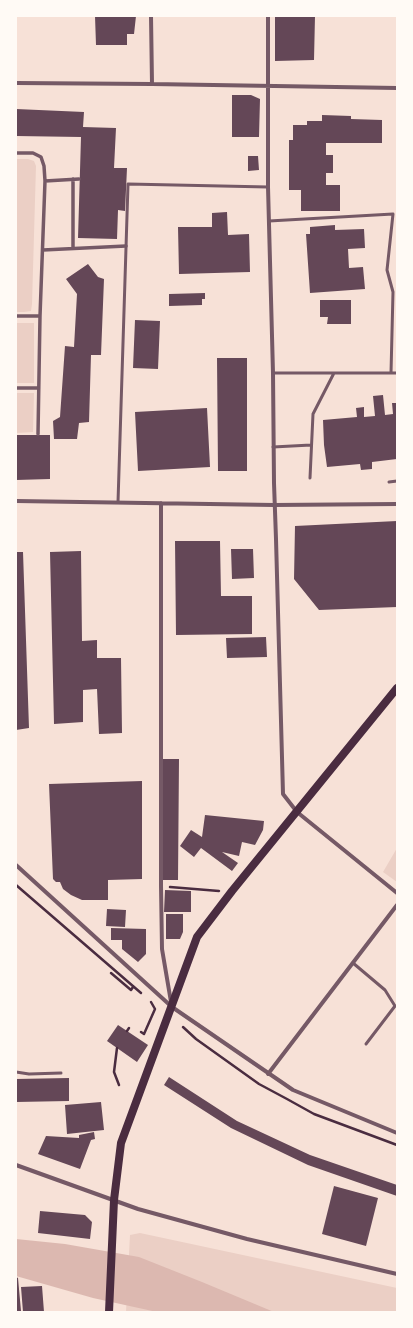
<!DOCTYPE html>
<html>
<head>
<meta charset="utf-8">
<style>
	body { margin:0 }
	#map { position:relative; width:413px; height:1328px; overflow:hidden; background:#f7e1d7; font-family:"Space Grotesk",sans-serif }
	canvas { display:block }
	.frame { position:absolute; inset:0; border:17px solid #fffaf5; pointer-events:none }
</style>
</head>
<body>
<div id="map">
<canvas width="413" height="1328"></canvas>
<div class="frame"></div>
</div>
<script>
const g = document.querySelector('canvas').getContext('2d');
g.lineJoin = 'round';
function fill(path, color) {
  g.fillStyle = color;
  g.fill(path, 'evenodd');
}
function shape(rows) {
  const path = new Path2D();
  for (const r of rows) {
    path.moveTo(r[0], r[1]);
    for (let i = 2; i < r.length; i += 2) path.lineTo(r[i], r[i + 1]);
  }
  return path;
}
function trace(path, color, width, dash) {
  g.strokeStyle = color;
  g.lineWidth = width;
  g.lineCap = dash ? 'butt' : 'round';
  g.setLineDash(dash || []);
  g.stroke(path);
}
fill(shape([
	[16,159,28,159,34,161,36,166,32,304,31,311,24,312,16,312],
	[16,323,34,323,34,383,16,383],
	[16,393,34,393,33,432,16,433],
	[397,848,397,882,383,872],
	[140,1233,397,1288,397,1312,126,1312,130,1235]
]), '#ebcfc5');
fill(shape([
	[16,1239,65,1244,139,1257,202,1282,274,1312,157,1312,93,1298,16,1276]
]), '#dcb8b0');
fill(shape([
	[95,16,136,16,134,34,127,34,127,45,96,45],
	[275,16,315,16,314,60,275,61],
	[232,95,251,95,260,99,259,137,232,137],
	[16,109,84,112,83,127,116,128,114,168,127,168,125,211,118,210,117,239,78,238,81,137,16,136],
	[322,115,351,116,351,119,382,120,382,143,326,143,326,155,333,155,333,173,326,173,326,185,340,185,340,211,301,211,301,190,289,190,289,140,293,140,293,125,307,125,307,121,322,121],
	[248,156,258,156,259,170,248,171],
	[227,212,228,235,249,234,250,272,179,274,178,227,212,227,212,213],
	[335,225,335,230,364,229,365,248,348,249,349,268,363,267,365,289,310,293,306,234,310,234,310,227],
	[88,264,98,277,104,279,101,355,91,355,89,422,79,423,77,439,54,439,53,421,60,417,65,346,74,347,77,294,66,279],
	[205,293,205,299,202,299,202,305,169,306,169,294],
	[320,300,351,300,351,324,327,324,328,317,320,317],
	[135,320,160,321,158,369,133,368],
	[217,358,247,358,247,471,218,471],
	[383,395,385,415,393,414,392,403,397,403,397,459,372,462,372,469,361,470,360,464,327,467,324,445,323,420,357,417,356,408,364,407,364,417,375,416,373,396],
	[207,408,210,467,138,471,135,412],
	[16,435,50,435,50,479,16,480],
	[397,521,397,607,319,610,294,579,295,526],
	[175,541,220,541,221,596,252,596,252,634,176,635],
	[231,549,253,549,254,578,232,579],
	[81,551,82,641,97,640,97,658,121,658,122,733,99,734,97,689,83,690,83,722,54,724,50,552],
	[16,552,23,552,29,728,16,730],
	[266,637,267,657,227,658,226,638],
	[163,759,179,759,178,880,162,880],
	[142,781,142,879,108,880,108,900,82,900,71,895,63,889,60,882,56,882,53,879,49,784],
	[205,815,264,821,263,830,255,845,242,842,239,856,222,852,238,863,232,871,201,848,194,857,180,846,191,830,202,837],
	[165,890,191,891,191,912,164,912],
	[107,909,126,910,125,927,106,926],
	[166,914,183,914,183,932,180,939,166,939],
	[111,928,146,929,146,954,138,962,122,949,122,940,111,940],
	[118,1025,148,1045,137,1062,107,1041],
	[169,1077,237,1121,310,1155,397,1185,397,1196,308,1165,231,1128,164,1085],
	[69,1078,69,1101,16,1102,16,1079],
	[101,1102,104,1130,67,1134,65,1105],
	[94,1132,95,1139,91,1140,80,1169,38,1154,46,1136,79,1138,79,1135],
	[334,1186,378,1198,366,1246,322,1234],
	[40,1211,85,1215,92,1222,90,1239,38,1233],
	[16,1277,18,1278,21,1311,16,1312],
	[42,1286,44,1312,23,1312,21,1287]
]), '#644757');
trace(shape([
	[16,885,141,993],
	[170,887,219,891],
	[111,973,131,990,133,987],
	[183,1027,196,1039,259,1084,287,1099,314,1114,397,1145],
	[127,1031,129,1028],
	[141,1032,144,1034,155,1009,151,1002],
	[117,1048,114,1072,119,1085]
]), '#4a2c40', 2.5);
trace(shape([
	[269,221,393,214,387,270,393,292,391,373],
	[273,373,397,373],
	[273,447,311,445],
	[310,478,313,414,334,373],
	[389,482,397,481],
	[118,502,128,184,268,187],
	[353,963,385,990,395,1006,366,1044],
	[16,1072,29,1074,61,1073]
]), '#755966', 3);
trace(shape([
	[16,153,33,153,41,157,44,166,45,181,40,316,16,316],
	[73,179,73,248],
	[45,181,79,179],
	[43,250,126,246],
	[16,388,38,388],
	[38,434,40,316]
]), '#755966', 3.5);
trace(shape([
	[151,16,152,84,397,88],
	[268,16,268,187,273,373,274,483,276,539,283,794,297,812,397,893],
	[16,83,152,84],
	[16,501,274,505,397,504],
	[161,503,161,886,162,949,171,1002],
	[16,865,172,1007,293,1090,397,1133],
	[268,1074,397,905],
	[16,1165,138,1209,247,1239,397,1274]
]), '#755966', 4);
trace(shape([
	[109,1312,114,1200,121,1143,197,937,232,891,397,688]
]), '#4a2c40', 8);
</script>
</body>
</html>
